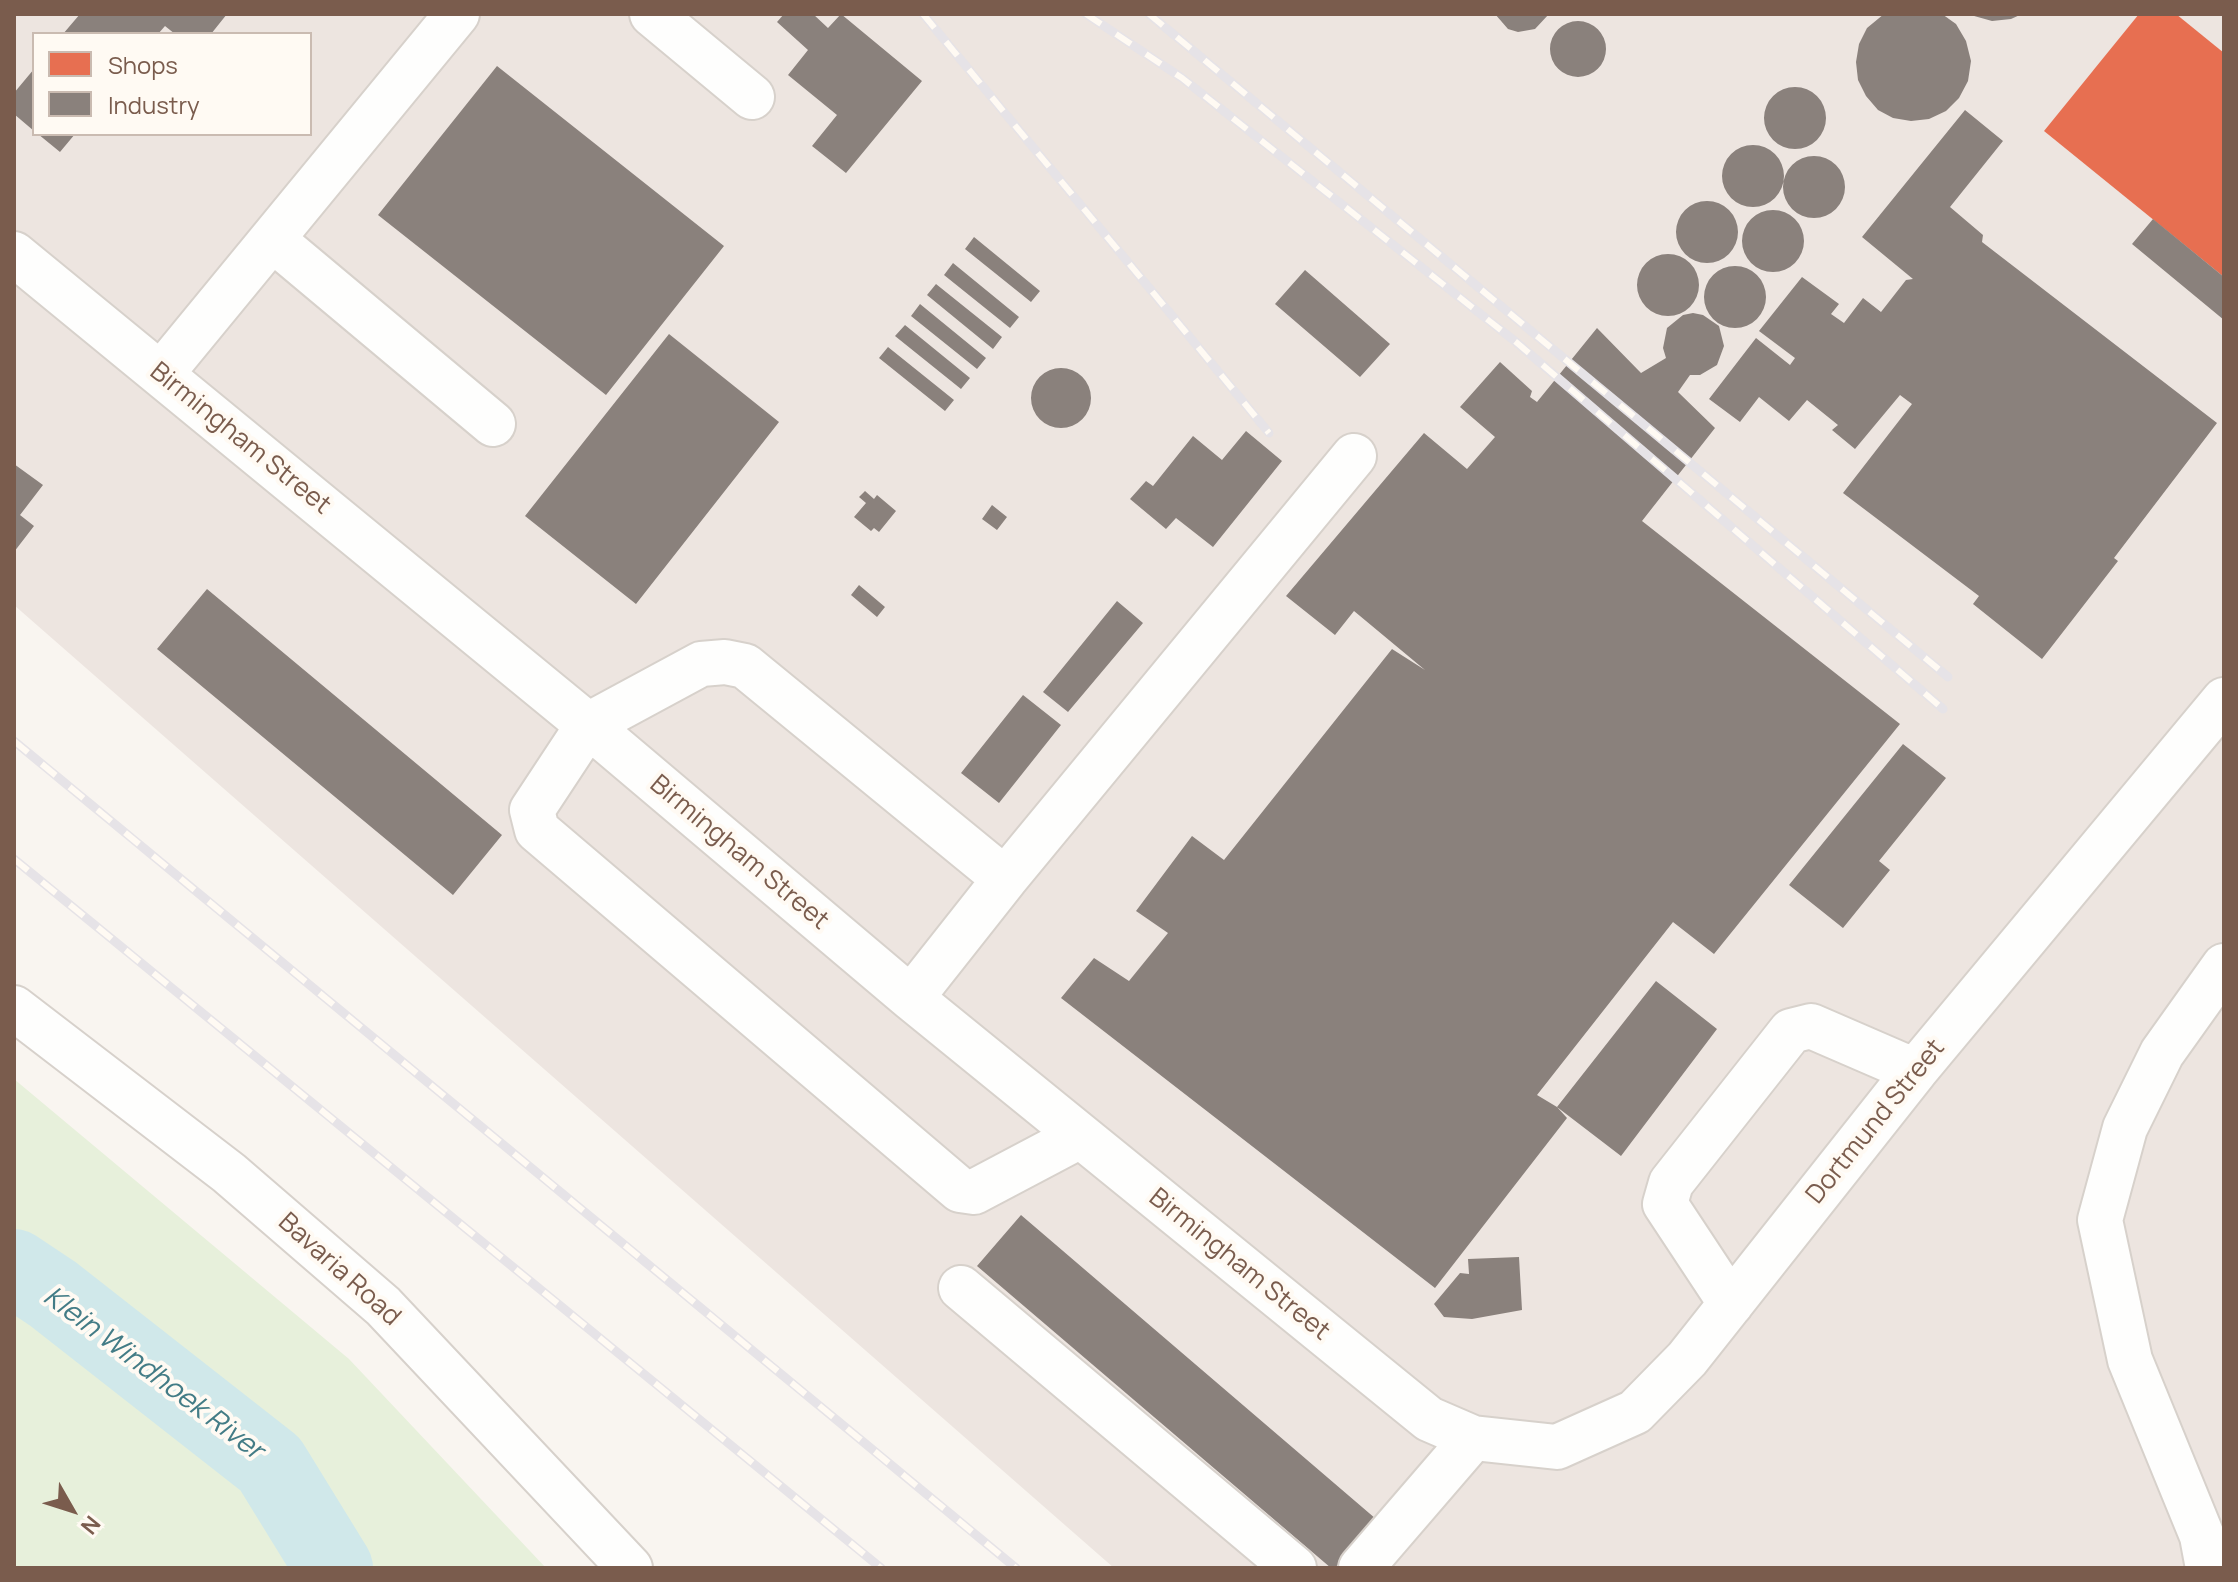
<!DOCTYPE html>
<html>
<head>
<meta charset="utf-8">
<style>
	body { margin:0 }
	#map { position:relative; width:2238px; height:1582px; overflow:hidden; background:#f9f5f0; font-family:Manrope,sans-serif }
	canvas { display:block }
	.frame { position:absolute; inset:0; border:16px solid #7a5c4d; pointer-events:none }
	.legend { position:absolute; left:32px; top:32px; width:280px; height:104px; box-sizing:border-box; background:#fffaf3; border:2px solid #cabbb1; margin:0; padding:10px 14px; list-style:none; font-size:24px; color:#7a5c4d }
	.legend li { display:flex; align-items:center; gap:16px; height:40px }
	.legend b { width:40px; border:2px solid #cabbb1 }
	.north { position:absolute; left:32px; top:1470px; width:80px; height:80px; -webkit-text-stroke:6px #fffaf3; paint-order:stroke; rotate:129deg; font-size:22px; font-weight:700; line-height:32px; text-align:center; color:#7a5c4d }
	.north::after { content:''; display:block; margin:auto; width:28px; height:36px; background:#7a5c4d; clip-path:polygon(50% 0,100% 100%,50% 72%,0 100%) }
</style>
</head>
<body>
<div id="map">
<canvas width="2238" height="1582"></canvas>
<div class="frame"></div>
<ul class="legend">
<li><b style="height:22px;background:#e76f51"></b>Shops</li>
<li><b style="height:22px;background:#8a817c"></b>Industry</li>
</ul>
<div class="north">N</div>
</div>
<script>
const g = document.querySelector('canvas').getContext('2d');
g.lineJoin = 'round';
function fill(path, color) {
  g.fillStyle = color;
  g.fill(path, 'evenodd');
}
function shape(rows) {
  const path = new Path2D();
  for (const r of rows) {
    if (r.length === 3) {
      path.moveTo(r[0] + r[2], r[1]);
      path.arc(r[0], r[1], r[2], 0, 2 * Math.PI);
      continue;
    }
    path.moveTo(r[0], r[1]);
    for (let i = 2; i < r.length; i += 2) path.lineTo(r[i], r[i + 1]);
  }
  return path;
}
function trace(path, color, width, dash) {
  g.strokeStyle = color;
  g.lineWidth = width;
  g.lineCap = dash ? 'butt' : 'round';
  g.setLineDash(dash || []);
  g.stroke(path);
}
function drawText(font, color, halo, rows, align = 'center') {
  g.font = font + ' Manrope,sans-serif';
  g.lineWidth = 8;
  g.setLineDash([]);
  g.textBaseline = 'middle';
  g.strokeStyle = halo;
  g.fillStyle = color;
  for (const [text, x, y, turn = 0] of rows) {
    g.save();
    g.translate(x, y);
    g.rotate((+turn || 0) * Math.PI / 180);
    g.textAlign = isNaN(turn) ? turn : align;
    if (halo) g.strokeText(text, 0, 0);
    g.fillText(text, 0, 0);
    g.restore();
  }
}
fill(shape([
	[14,14,2224,14,2224,1568,1114,1568,14,605],
	[34,34,310,34,310,134,34,134]
]), '#ede5e0');
fill(shape([
	[14,1079,349,1359,546,1568,14,1568]
]), '#e7f0db');
fill(shape([
	[2139,14,2176,14,2224,53,2224,277,2044,131]
]), '#e76f51');
fill(shape([
	[80,14,227,14,211,34,175,34,165,26,158,34,63,34],
	[784,14,813,14,828,28,841,14,922,81,846,173,812,146,837,115,788,75,808,50,777,22],
	[1495,14,1549,14,1535,29,1518,32,1508,29],
	[1884,14,1942,14,1956,24,1966,41,1971,61,1968,81,1959,98,1946,111,1929,119,1911,121,1893,118,1878,110,1866,96,1858,80,1856,62,1859,44,1867,28],
	[1967,14,2022,14,2011,19,1992,21],
	[1578,49,28],
	[497,66,724,246,606,395,378,215],
	[34,69,34,131,14,114,14,93],
	[1795,118,31],
	[1965,110,2003,141,1950,207,1983,235,1982,242,2217,423,2114,558,2118,561,2042,659,1973,604,1979,596,1843,493,1912,404,1900,395,1855,449,1832,430,1838,425,1807,400,1789,421,1759,397,1740,422,1709,399,1756,338,1790,365,1795,358,1759,331,1802,277,1839,304,1831,314,1844,323,1863,298,1881,312,1906,280,1913,279,1862,237],
	[38,134,75,134,60,152],
	[1753,176,31],
	[1814,187,31],
	[1707,232,31],
	[1773,241,31],
	[2153,219,2224,277,2224,320,2132,244],
	[974,237,1040,291,1031,302,965,249],
	[1668,285,31],
	[953,263,1019,317,1010,328,944,275],
	[1735,297,31],
	[1305,270,1390,344,1360,377,1275,304],
	[936,284,1002,337,993,349,927,295],
	[920,304,986,358,977,369,911,316],
	[1693,313,1703,315,1719,326,1724,346,1717,365,1700,375,1690,375,1678,392,1715,428,1642,521,1900,724,1714,954,1673,922,1537,1095,1557,1107,1656,981,1717,1029,1621,1156,1557,1107,1567,1118,1435,1288,1061,998,1094,958,1129,981,1168,933,1136,911,1192,836,1224,860,1392,649,1425,670,1354,611,1335,635,1286,596,1424,433,1467,469,1495,437,1460,407,1500,362,1532,391,1530,397,1537,402,1597,328,1641,373,1666,358,1663,348,1667,328,1683,315],
	[905,325,970,378,961,389,895,336],
	[669,334,779,422,636,604,525,516],
	[888,347,954,400,945,411,879,358],
	[1061,398,30],
	[1246,431,1282,461,1213,547,1176,518,1166,529,1130,499,1146,481,1153,486,1193,436,1222,460],
	[14,464,43,485,20,515,34,526,14,552],
	[865,491,874,499,877,495,896,511,879,532,874,528,871,531,854,517,866,503,859,497],
	[992,505,1007,517,997,530,982,519],
	[859,585,885,607,877,617,851,595],
	[207,589,502,835,453,895,157,649],
	[1117,601,1143,623,1068,712,1043,692],
	[1023,695,1061,725,999,803,961,773],
	[1903,744,1946,778,1879,861,1890,870,1843,928,1789,885],
	[1021,1215,1376,1519,1335,1568,1331,1568,977,1266],
	[1519,1257,1522,1310,1472,1319,1444,1317,1434,1304,1460,1273,1469,1274,1468,1259]
]), '#8a817c');
trace(shape([
	[14,1268,53,1294,270,1464,334,1568]
]), '#d0e8ea', 78);
const minor = shape([
	[652,14,752,97],
	[272,239,493,424],
	[14,254,588,725,911,998,1429,1419,1473,1438,1557,1447,1635,1412,1687,1359,1915,1071,2224,700],
	[161,374,457,14],
	[1005,879,1354,456],
	[911,998,1005,879,745,666,725,662,701,664,588,725,532,810,537,830,960,1190,974,1192,1080,1136],
	[14,1008,229,1173,383,1306,630,1568],
	[961,1288,1294,1568],
	[1731,1304,1665,1204,1671,1183,1791,1031,1811,1026,1915,1071],
	[1361,1568,1473,1438],
	[2208,1568,2202,1536,2130,1360,2100,1220,2125,1128,2162,1053,2224,966]
]);
trace(minor, '#d7d1cb', 48);
trace(minor, '#fefefd', 44);
const rail = shape([
	[923,14,1269,433],
	[1086,14,1182,78,1516,342,1943,709],
	[1149,14,1948,677],
	[14,741,1016,1568],
	[14,859,881,1568]
]);
trace(rail, '#e6e3e7', 9);
trace(rail, '#fffaf3', 6, [18]);
drawText('26px', '#7a5c4d', '#fffaf3', [
	["Birmingham Street",240,439,39],
	["Birmingham Street",739,853,40],
	["Dortmund Street",1876,1122,-51],
	["Birmingham Street",1239,1265,39],
	["Bavaria Road",339,1270,42]
]);
drawText('italic 28px', '#437c86', '#fffaf3', [
	["Klein Windhoek River",153,1374,37]
]);
</script>
</body>
</html>
